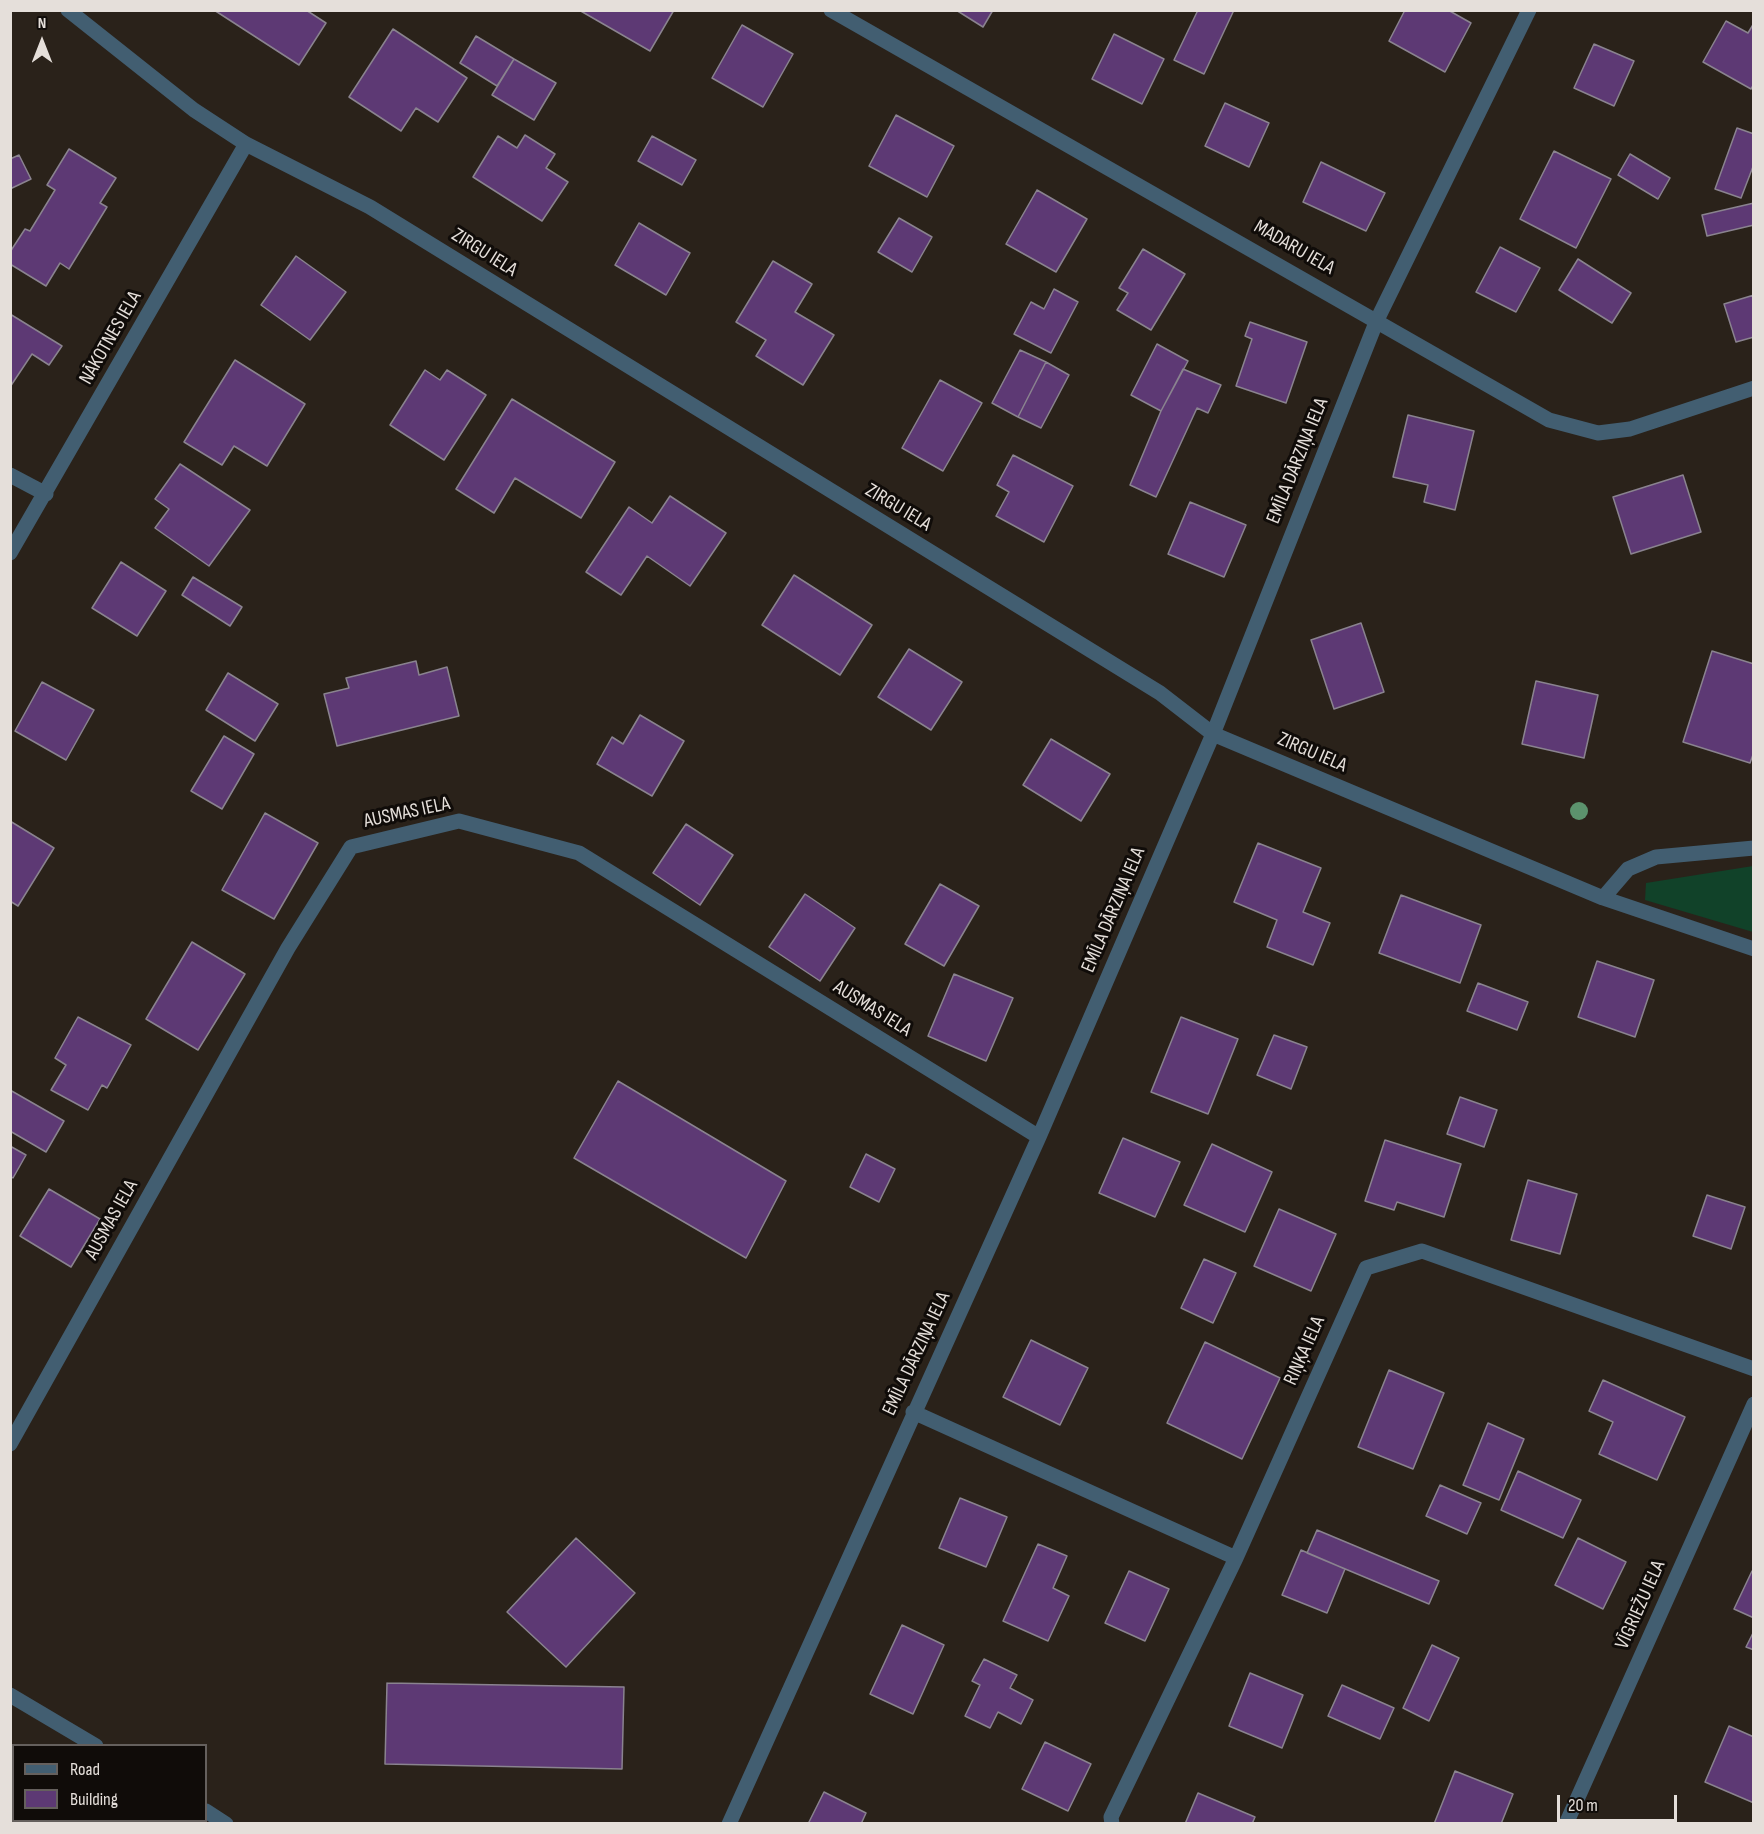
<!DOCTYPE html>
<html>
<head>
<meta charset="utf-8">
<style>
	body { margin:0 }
	#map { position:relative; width:1764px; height:1834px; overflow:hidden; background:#2a221a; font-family:"Sofia Sans Condensed",sans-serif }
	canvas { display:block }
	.frame { position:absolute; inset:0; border:12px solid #e5dfda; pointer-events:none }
	.legend { position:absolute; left:12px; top:1744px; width:195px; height:78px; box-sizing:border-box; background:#100c09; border:2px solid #65605d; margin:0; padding:8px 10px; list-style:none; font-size:18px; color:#e5dfda }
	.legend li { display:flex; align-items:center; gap:12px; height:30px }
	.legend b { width:30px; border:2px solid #65605d }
	.north { position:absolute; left:12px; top:12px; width:60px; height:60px; -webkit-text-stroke:4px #100c09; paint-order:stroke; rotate:0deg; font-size:16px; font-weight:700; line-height:24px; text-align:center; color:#e5dfda }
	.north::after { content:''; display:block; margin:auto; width:21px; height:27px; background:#e5dfda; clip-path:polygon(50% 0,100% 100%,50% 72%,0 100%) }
	.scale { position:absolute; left:1557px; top:1795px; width:120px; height:27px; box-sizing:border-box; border:3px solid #e5dfda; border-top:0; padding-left:8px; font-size:18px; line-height:21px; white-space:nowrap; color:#e5dfda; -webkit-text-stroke:4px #100c09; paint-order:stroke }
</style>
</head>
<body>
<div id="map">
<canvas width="1764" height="1834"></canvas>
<div class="frame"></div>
<ul class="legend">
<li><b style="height:8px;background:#425e71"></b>Road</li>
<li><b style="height:16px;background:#5d3974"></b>Building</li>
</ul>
<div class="north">N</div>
<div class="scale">20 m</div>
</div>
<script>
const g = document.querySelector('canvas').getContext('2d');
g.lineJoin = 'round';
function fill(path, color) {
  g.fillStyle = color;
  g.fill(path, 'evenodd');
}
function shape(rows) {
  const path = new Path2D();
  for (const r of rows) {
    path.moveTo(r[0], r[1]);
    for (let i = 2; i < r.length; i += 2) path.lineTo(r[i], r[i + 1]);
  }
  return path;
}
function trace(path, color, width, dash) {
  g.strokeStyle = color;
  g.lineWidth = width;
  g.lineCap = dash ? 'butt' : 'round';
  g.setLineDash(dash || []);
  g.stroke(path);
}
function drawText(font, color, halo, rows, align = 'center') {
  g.font = font + ' "Sofia Sans Condensed",sans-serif';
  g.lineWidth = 6;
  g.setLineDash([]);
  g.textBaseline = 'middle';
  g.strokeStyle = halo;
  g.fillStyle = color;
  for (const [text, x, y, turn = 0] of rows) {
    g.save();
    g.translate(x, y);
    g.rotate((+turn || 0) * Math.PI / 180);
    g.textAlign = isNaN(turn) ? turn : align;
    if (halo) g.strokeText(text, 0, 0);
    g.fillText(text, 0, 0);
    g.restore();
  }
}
fill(shape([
	[1753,866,1753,932,1645,900,1646,883]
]), '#114229');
const building = shape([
	[214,10,306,10,326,23,299,65,214,10],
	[579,10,674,10,650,51,579,10],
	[956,10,993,10,983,27,956,10],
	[1198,10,1234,10,1204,74,1174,60,1198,10],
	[1405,10,1448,10,1471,23,1445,72,1389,41,1405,10],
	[1726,21,1748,33,1754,23,1754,84,1751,89,1703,62,1726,21],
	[742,25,793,54,763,107,712,78,742,25],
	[393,29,467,78,438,122,416,108,401,131,349,97,393,29],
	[1114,34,1164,59,1142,104,1092,79,1114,34],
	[476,36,514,59,497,86,460,63,476,36],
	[1594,44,1634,61,1614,106,1574,88,1594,44],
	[514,59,556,83,534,120,492,95,514,59],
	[1225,103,1269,123,1249,167,1205,146,1225,103],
	[896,115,954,146,927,197,869,166,896,115],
	[1737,128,1754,134,1754,164,1741,198,1715,189,1737,128],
	[525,135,555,154,546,168,568,182,542,221,473,177,498,136,517,148,525,135],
	[652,136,696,160,682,185,638,161,652,136],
	[69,149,116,178,100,203,107,207,69,269,60,263,46,286,10,264,10,252,25,229,30,231,55,190,47,185,69,149],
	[1554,151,1611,179,1576,248,1520,219,1554,151],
	[1630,154,1670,178,1658,199,1618,175,1630,154],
	[19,155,31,179,10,189,10,159,19,155],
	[1321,162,1385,193,1366,231,1303,202,1321,162],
	[1037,190,1087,219,1056,272,1006,244,1037,190],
	[1754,203,1754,225,1707,236,1702,215,1754,203],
	[899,218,932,237,912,272,878,252,899,218],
	[639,223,690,253,666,295,615,265,639,223],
	[1500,247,1540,268,1516,312,1476,292,1500,247],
	[1143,249,1185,274,1151,330,1117,310,1128,293,1119,288,1143,249],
	[296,256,346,292,310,340,261,305,296,256],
	[1578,259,1631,293,1612,323,1559,290,1578,259],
	[773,261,812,284,795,312,834,335,803,385,756,356,766,340,736,322,773,261],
	[1054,289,1078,302,1051,353,1014,334,1031,302,1044,309,1054,289],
	[1754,295,1754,337,1736,342,1724,304,1754,295],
	[10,314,62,346,49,365,32,354,10,387,10,314],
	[1250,322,1307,342,1286,403,1236,386,1252,339,1245,336,1250,322],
	[1157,344,1188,361,1161,411,1131,395,1157,344],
	[1020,350,1046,362,1018,417,992,403,1020,350],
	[235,360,305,404,267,466,234,446,222,465,184,442,235,360],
	[1046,362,1069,375,1041,428,1018,417,1046,362],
	[1183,369,1221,385,1208,413,1197,408,1156,497,1130,485,1161,411,1183,369],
	[425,370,440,380,447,370,486,395,444,460,390,425,425,370],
	[940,380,982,403,943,471,902,448,940,380],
	[512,399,615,462,581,518,515,478,494,513,456,489,512,399],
	[1408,415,1474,431,1455,510,1424,502,1428,485,1393,477,1408,415],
	[1013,455,1073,486,1044,542,996,516,1009,492,997,485,1013,455],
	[180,464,250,510,209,566,155,528,169,509,155,499,180,464],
	[1683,475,1701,532,1631,554,1613,497,1683,475],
	[670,496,726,533,690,586,647,556,621,595,586,572,629,507,652,523,670,496],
	[1190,502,1246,525,1224,577,1168,554,1190,502],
	[121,562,166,591,137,636,92,608,121,562],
	[794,575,872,625,840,675,762,625,794,575],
	[193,577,242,607,230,626,182,595,193,577],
	[1361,623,1384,692,1334,709,1311,640,1361,623],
	[909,649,962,682,931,730,878,697,909,649],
	[1712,651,1754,664,1754,752,1750,763,1683,742,1712,651],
	[416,661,419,675,447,667,459,716,337,746,324,694,349,688,346,678,416,661],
	[228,673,278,704,255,741,206,710,228,673],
	[1536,681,1598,695,1584,758,1522,744,1536,681],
	[42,682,94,710,66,760,15,731,42,682],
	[640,715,684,741,652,796,597,764,612,737,623,744,640,715],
	[224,736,254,754,222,809,191,791,224,736],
	[1051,739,1110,774,1081,821,1023,785,1051,739],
	[265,813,318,843,274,919,222,890,265,813],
	[10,821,54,848,18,906,10,901,10,821],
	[686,824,733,855,700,905,653,873,686,824],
	[1258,843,1321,868,1303,912,1330,923,1313,965,1267,947,1277,920,1234,902,1258,843],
	[940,884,979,906,944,966,905,944,940,884],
	[805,894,855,928,820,981,769,947,805,894],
	[1401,895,1481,925,1460,983,1379,953,1401,895],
	[192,942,245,974,198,1050,146,1019,192,942],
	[1597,961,1654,980,1635,1037,1578,1017,1597,961],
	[954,974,1013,998,986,1061,928,1036,954,974],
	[1478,983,1528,1002,1517,1030,1467,1011,1478,983],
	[78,1017,131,1045,107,1088,102,1085,88,1110,51,1090,66,1065,55,1058,78,1017],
	[1181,1017,1238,1039,1208,1114,1151,1092,1181,1017],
	[1274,1035,1307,1047,1291,1089,1257,1075,1274,1035],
	[618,1081,786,1181,746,1258,574,1158,618,1081],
	[10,1090,64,1121,46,1152,10,1131,10,1090],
	[1460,1097,1497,1110,1484,1147,1447,1134,1460,1097],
	[1123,1138,1180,1162,1155,1217,1099,1193,1123,1138],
	[1385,1140,1461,1164,1444,1217,1397,1202,1394,1210,1365,1201,1385,1140],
	[1212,1144,1272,1172,1245,1232,1184,1205,1212,1144],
	[10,1146,26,1155,13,1178,10,1176,10,1146],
	[866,1154,895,1169,879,1202,850,1187,866,1154],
	[1528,1180,1577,1194,1560,1254,1511,1240,1528,1180],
	[49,1189,100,1219,71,1267,20,1236,49,1189],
	[1707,1195,1745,1207,1731,1249,1693,1236,1707,1195],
	[1279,1209,1336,1234,1311,1291,1254,1266,1279,1209],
	[1204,1259,1236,1273,1213,1323,1181,1308,1204,1259],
	[1031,1340,1088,1368,1060,1425,1003,1397,1031,1340],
	[1205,1342,1280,1378,1242,1459,1167,1423,1205,1342],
	[1389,1370,1444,1393,1413,1469,1358,1447,1389,1370],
	[1603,1380,1685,1417,1657,1480,1599,1454,1613,1422,1589,1411,1603,1380],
	[1488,1423,1524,1439,1499,1500,1463,1485,1488,1423],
	[1518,1471,1581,1500,1563,1538,1501,1510,1518,1471],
	[1440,1485,1481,1503,1467,1534,1426,1516,1440,1485],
	[960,1498,1007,1517,986,1567,939,1548,960,1498],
	[1317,1530,1439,1581,1429,1604,1307,1553,1317,1530],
	[576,1538,635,1593,566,1667,507,1612,576,1538],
	[1578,1538,1626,1562,1603,1609,1555,1585,1578,1538],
	[1038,1544,1067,1556,1053,1588,1069,1596,1048,1641,1003,1621,1038,1544],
	[1301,1550,1345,1569,1327,1613,1282,1595,1301,1550],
	[1129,1571,1169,1589,1145,1641,1105,1623,1129,1571],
	[1752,1571,1754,1572,1754,1618,1734,1609,1752,1571],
	[902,1625,944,1645,913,1714,870,1694,902,1625],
	[1754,1631,1754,1650,1746,1647,1754,1631],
	[1432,1645,1459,1658,1429,1721,1403,1708,1432,1645],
	[984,1659,1017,1675,1010,1688,1033,1700,1021,1724,998,1712,990,1728,965,1716,980,1685,972,1681,984,1659],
	[1250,1673,1303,1695,1282,1748,1229,1726,1250,1673],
	[387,1683,624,1687,622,1769,385,1764,387,1683],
	[1342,1685,1394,1708,1380,1739,1328,1716,1342,1685],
	[1729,1726,1754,1737,1754,1803,1705,1782,1729,1726],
	[1045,1742,1091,1764,1068,1811,1022,1789,1045,1742],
	[1455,1771,1513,1794,1501,1824,1434,1824,1455,1771],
	[824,1792,866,1813,861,1824,808,1824,824,1792],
	[1198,1793,1255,1817,1252,1824,1185,1824,1198,1793]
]);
fill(building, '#5d3974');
trace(building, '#8a838f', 1.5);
trace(shape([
	[68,10,194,110,246,144,370,207,1160,693,1213,734,1603,898,1754,949],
	[831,10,1549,420,1598,433,1630,429,1754,388],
	[10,475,46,494],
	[10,553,246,144],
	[1603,898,1628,869,1656,857,1754,848],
	[913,1412,1236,1558],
	[10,1444,288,948,351,847,459,821,579,853,1039,1137],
	[10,1695,96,1746],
	[206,1811,226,1824],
	[729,1824,1039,1137,1137,910,1213,734,1377,320,1529,10],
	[1112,1824,1111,1817,1236,1558,1366,1268,1422,1251,1754,1369],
	[1566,1824,1754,1404]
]), '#425e71', 15);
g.fillStyle = '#5c936d';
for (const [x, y] of [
	[1579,811]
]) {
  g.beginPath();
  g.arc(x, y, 9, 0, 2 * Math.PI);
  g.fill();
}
drawText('20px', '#e5dfda', '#100c09', [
	["MADARU IELA",1294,248,30],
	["ZIRGU IELA",484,253,32],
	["NĀKOTNES IELA",111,338,-60],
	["EMĪLA DĀRZIŅA IELA",1298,461,-68],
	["ZIRGU IELA",898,508,31],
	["ZIRGU IELA",1312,753,23],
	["AUSMAS IELA",407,813,-12],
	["EMĪLA DĀRZIŅA IELA",1114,910,-67],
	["AUSMAS IELA",872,1009,32],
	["AUSMAS IELA",112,1220,-61],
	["RIŅĶA IELA",1305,1351,-66],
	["EMĪLA DĀRZIŅA IELA",917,1354,-65],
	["VĪGRIEŽU IELA",1641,1605,-66]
]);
</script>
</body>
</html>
